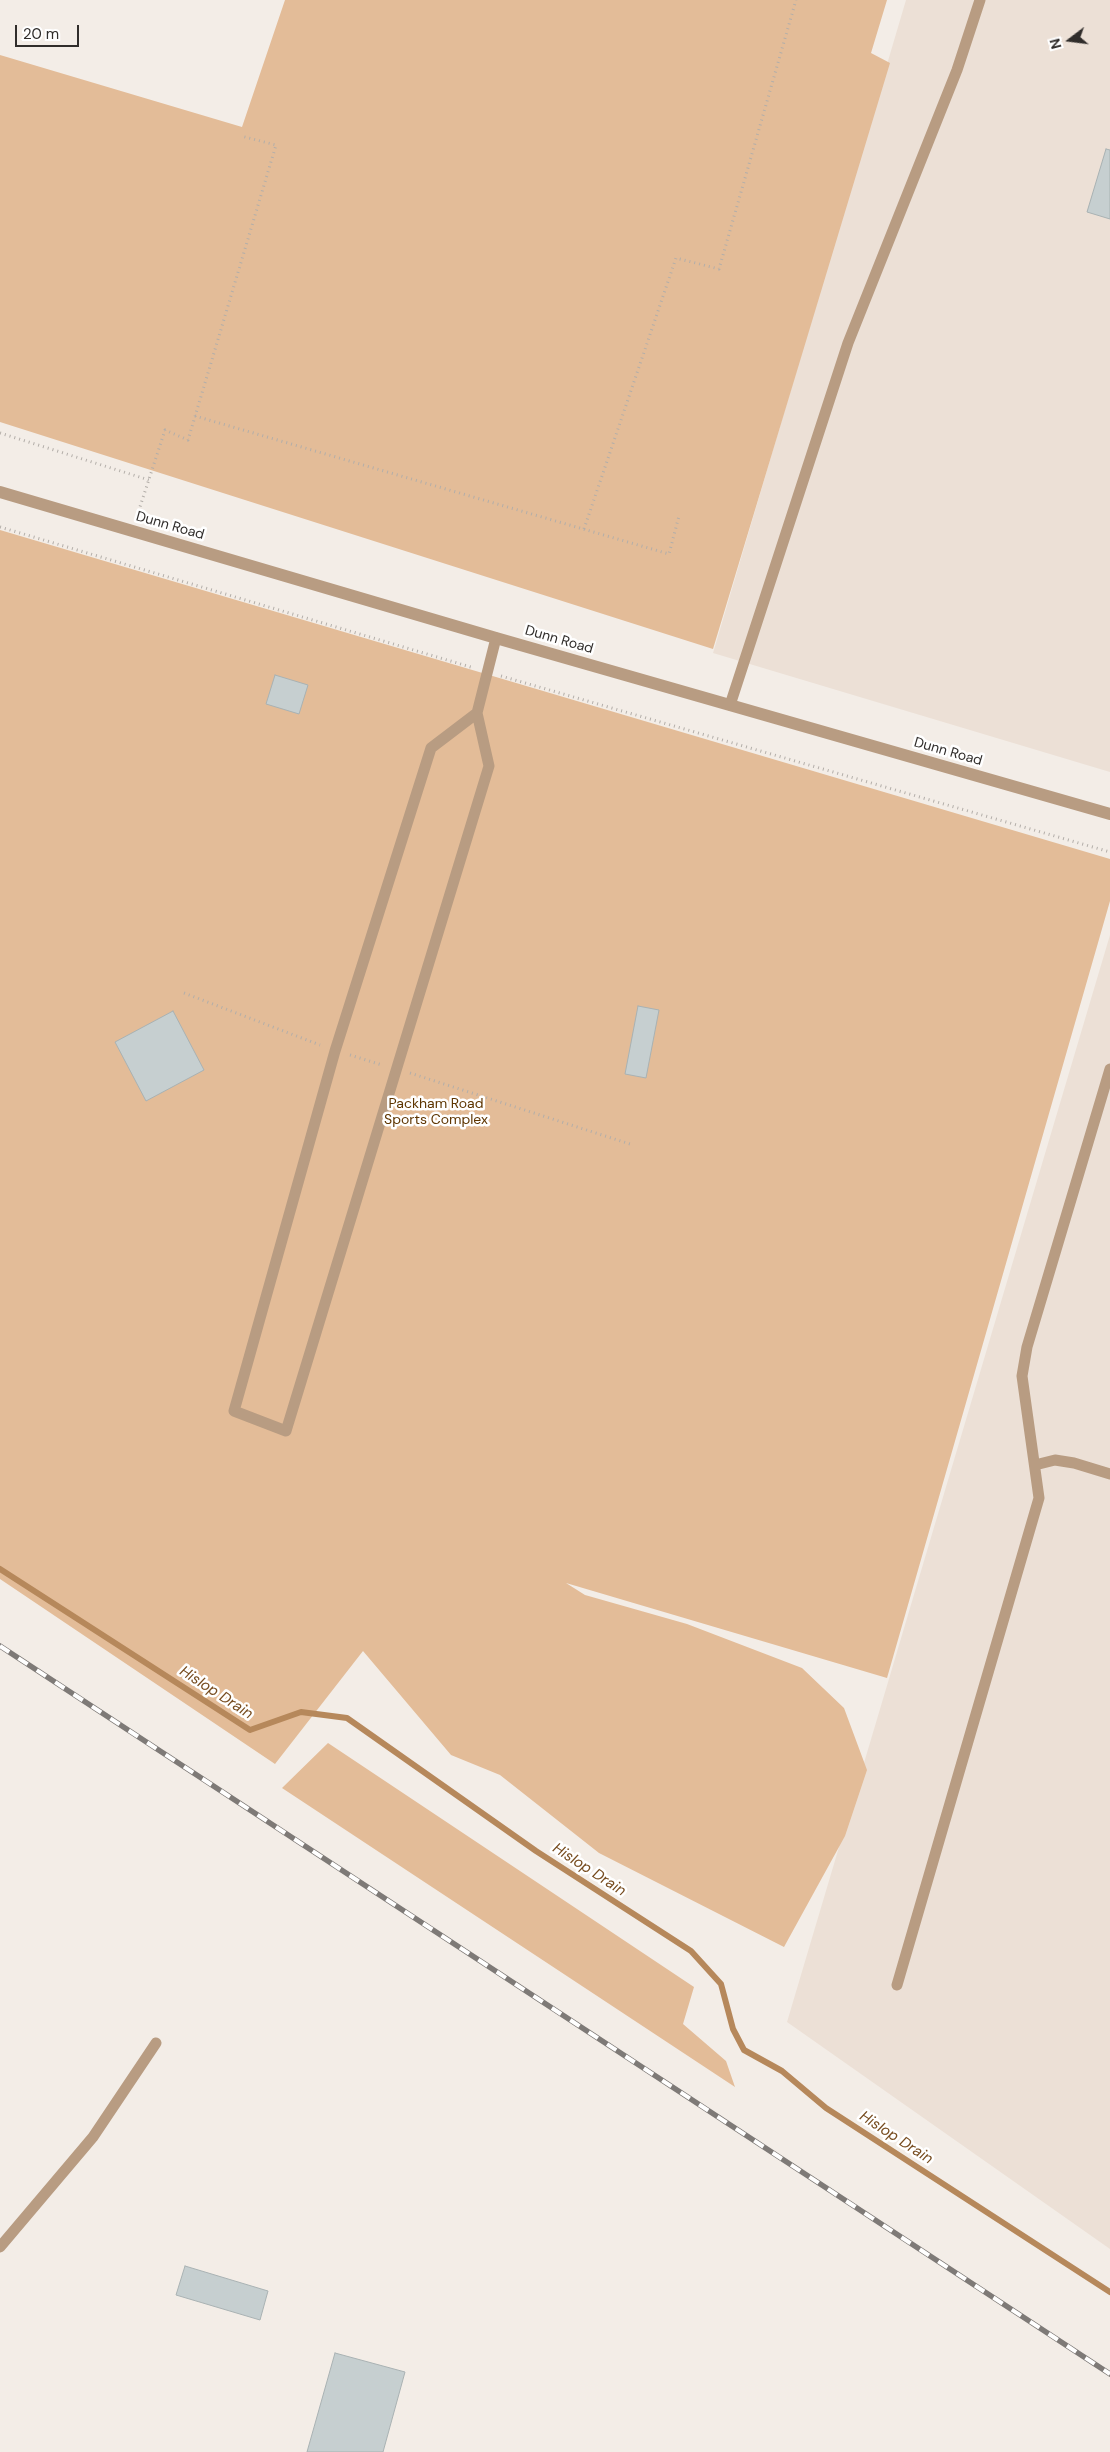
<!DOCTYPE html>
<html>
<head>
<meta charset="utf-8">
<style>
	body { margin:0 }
	#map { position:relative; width:1110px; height:2452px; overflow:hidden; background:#f3ede7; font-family:"DM Sans",sans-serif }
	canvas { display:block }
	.north { position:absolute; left:1045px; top:15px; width:50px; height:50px; -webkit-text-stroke:4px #fff; paint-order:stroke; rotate:255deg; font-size:14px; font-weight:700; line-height:20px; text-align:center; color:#302d2b }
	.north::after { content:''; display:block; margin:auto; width:18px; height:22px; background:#302d2b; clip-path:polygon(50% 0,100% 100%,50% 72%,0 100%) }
	.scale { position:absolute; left:15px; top:25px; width:64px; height:22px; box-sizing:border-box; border:2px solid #302d2b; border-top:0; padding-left:6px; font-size:15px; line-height:18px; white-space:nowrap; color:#302d2b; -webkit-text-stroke:4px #fff; paint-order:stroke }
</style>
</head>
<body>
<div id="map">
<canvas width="1110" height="2452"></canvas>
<div class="north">N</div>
<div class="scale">20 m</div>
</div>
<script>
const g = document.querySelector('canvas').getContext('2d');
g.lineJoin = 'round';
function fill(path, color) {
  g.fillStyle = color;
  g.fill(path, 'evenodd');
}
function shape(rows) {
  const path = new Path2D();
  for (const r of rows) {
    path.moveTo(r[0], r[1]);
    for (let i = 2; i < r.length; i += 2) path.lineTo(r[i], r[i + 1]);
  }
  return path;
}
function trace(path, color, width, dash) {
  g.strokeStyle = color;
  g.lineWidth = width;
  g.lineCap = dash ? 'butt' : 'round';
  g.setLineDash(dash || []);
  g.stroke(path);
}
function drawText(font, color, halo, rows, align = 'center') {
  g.font = font + ' "DM Sans",sans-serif';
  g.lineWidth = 5;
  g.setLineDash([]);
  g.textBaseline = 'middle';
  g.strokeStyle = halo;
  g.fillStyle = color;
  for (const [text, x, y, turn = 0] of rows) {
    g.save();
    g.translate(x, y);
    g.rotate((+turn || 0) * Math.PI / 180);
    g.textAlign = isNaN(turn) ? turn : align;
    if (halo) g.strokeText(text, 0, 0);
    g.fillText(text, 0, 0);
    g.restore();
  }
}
fill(shape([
	[906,0,1110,0,1110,772,713,653],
	[1110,935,1110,2249,787,2022]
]), '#ece0d6');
fill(shape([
	[285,0,887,0,871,53,890,63,713,649,0,422,0,55,242,127],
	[0,530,1110,859,1110,901,887,1678,566,1583,585,1595,687,1624,802,1668,844,1708,867,1770,845,1836,784,1947,599,1853,500,1775,451,1755,363,1651,275,1764,0,1579],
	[328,1743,694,1987,683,2024,726,2061,735,2087,282,1788]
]), '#e3bc98');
trace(shape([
	[0,1569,250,1730,301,1712,347,1718,536,1851,691,1951,721,1984,733,2029,744,2050,782,2071,826,2108,1110,2292]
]), '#b6885b', 6);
const building = shape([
	[1106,149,1110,150,1110,219,1087,212,1106,149],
	[275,675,308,685,299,714,266,704,275,675],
	[638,1006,659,1010,646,1078,625,1074,638,1006],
	[173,1011,204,1070,146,1101,115,1042,173,1011],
	[185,2266,268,2291,260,2320,176,2295,185,2266],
	[335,2353,405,2372,383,2452,307,2452,335,2353]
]);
fill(building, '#c6cfd0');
trace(building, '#a9b2b3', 1);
trace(shape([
	[195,416,669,554,679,516],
	[0,433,149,480],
	[137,516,165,430,188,440,276,145,241,136],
	[0,527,474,668],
	[584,529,676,258,719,269,796,0],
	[501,676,1110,852],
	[184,993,320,1045],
	[350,1055,382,1065],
	[410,1073,633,1145]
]), '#b3aea9', 3, [1, 4]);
trace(shape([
	[730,705,848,343,957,70,980,0],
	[477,713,431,748,335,1051,234,1411,286,1431,489,766,477,713,496,638],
	[1035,1465,1055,1460,1074,1463,1110,1474],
	[897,1985,1039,1498,1022,1376,1027,1347,1110,1069],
	[0,2247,93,2137,156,2043]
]), '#b89c82', 11);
trace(shape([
	[0,492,496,638,1110,814]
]), '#b89c82', 12);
const rail = shape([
	[0,1646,1110,2374]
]);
trace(rail, '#7e7a77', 5.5);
trace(rail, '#fff', 4, [11]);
drawText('14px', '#302d2b', '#fff', [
	["Dunn Road",170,526,16],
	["Dunn Road",559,640,16],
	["Dunn Road",948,752,16]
]);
drawText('14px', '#5e3500', '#fff', [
	["Packham Road",436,1104],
	["Sports Complex",436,1120]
]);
drawText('italic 15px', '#774c1f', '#fff', [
	["Hislop Drain",216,1693,33],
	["Hislop Drain",589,1870,33],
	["Hislop Drain",896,2138,33]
]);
</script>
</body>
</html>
